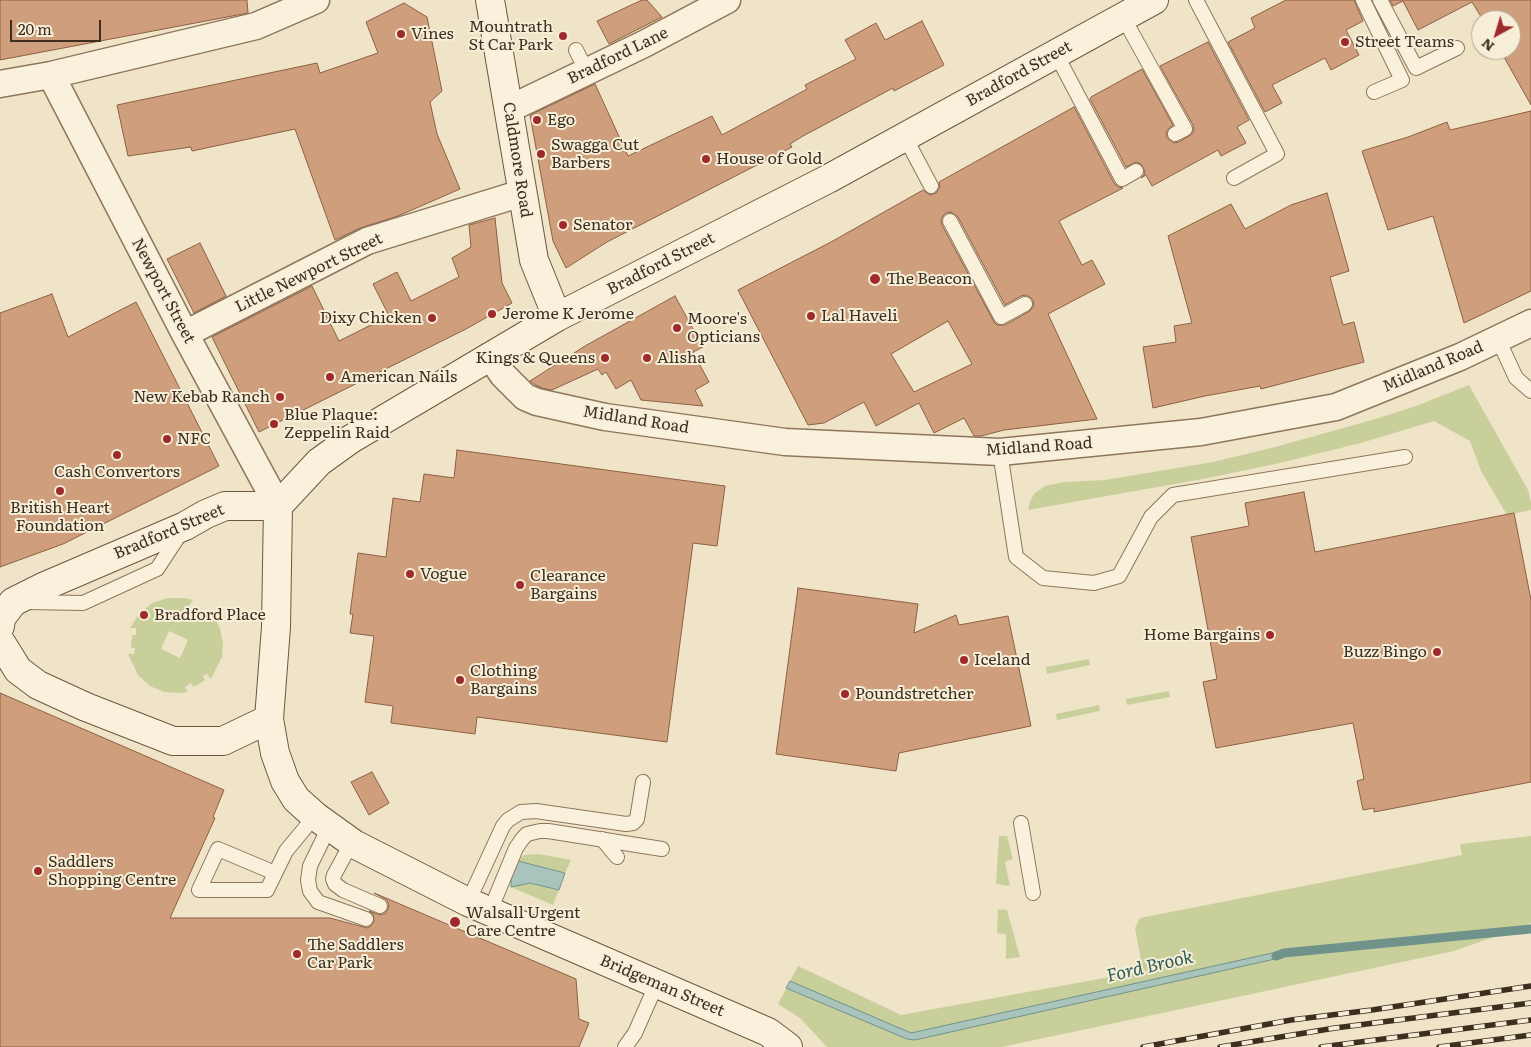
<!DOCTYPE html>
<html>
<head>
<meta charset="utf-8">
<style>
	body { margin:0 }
	#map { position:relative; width:1531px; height:1047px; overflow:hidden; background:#f0e4c8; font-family:Literata,serif }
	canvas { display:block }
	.north { position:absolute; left:1471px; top:10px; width:50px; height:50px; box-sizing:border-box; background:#f7eed8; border:1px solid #ada18e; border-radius:50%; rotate:219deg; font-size:14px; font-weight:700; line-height:20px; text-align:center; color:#3d2e20 }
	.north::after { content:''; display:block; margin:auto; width:18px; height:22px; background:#9e2a2b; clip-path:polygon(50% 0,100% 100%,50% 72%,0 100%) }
	.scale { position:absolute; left:10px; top:20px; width:91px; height:22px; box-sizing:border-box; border:2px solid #3d2e20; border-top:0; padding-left:6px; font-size:15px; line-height:18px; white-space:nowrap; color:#3d2e20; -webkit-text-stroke:4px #f7eed8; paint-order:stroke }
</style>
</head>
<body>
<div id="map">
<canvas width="1531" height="1047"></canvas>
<div class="north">N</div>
<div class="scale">20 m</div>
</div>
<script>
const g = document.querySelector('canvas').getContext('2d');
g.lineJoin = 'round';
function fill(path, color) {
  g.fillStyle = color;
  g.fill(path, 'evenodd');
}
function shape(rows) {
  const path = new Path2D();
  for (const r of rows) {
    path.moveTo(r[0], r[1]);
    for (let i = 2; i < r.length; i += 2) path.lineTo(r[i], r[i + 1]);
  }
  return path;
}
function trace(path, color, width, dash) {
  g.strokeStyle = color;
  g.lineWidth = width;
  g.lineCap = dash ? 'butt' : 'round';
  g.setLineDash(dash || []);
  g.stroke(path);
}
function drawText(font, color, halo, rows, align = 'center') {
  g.font = font + ' Literata,serif';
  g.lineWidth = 4;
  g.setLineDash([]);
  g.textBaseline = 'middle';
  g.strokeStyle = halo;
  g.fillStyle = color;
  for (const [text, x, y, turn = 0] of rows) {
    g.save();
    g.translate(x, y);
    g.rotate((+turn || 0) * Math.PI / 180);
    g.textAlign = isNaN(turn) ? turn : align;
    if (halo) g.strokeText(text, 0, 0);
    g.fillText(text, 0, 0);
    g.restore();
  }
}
fill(shape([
	[1469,385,1528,490,1531,502,1531,510,1507,515,1481,471,1470,441,1434,421,1361,443,1280,463,1203,479,1028,510,1030,501,1035,493,1045,486,1064,482,1105,480,1213,462,1275,447,1372,420,1416,406],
	[168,598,184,598,193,600,189,606,194,610,197,607,207,615,205,618,209,622,214,617,220,628,223,643,222,657,211,679,207,674,203,676,205,680,199,684,193,687,191,683,185,687,188,692,178,693,164,692,150,686,138,675,128,654,134,654,135,648,131,648,132,635,136,635,136,628,130,628,139,614,152,603],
	[169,631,188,640,180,658,161,649],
	[1089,659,1090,665,1047,674,1046,667],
	[1169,691,1170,697,1127,705,1126,699],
	[1099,705,1100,711,1057,720,1056,714],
	[999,836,1007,836,1013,859,1005,862,1010,886,996,884],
	[1531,836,1531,923,1528,925,1454,951,1002,1047,827,1047,800,1018,778,1004,798,966,901,1015,1143,971,1135,928,1140,918,1462,855,1460,844],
	[539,854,571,860,565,873,518,861,524,855],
	[530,883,559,890,553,905,511,887],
	[998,909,1007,910,1020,957,1006,959,1006,934,997,933]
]), '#c9cf9b');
const water = shape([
	[518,861,565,873,559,890,530,883,511,887,511,877,518,861],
	[1286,950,1288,956,915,1040,907,1039,786,988,790,981,911,1033,1286,950]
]);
fill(water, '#a9c4bc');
trace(water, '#6f938a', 1);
trace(shape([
	[1276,956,1284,953,1531,929]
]), '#6f938a', 9);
const building = shape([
	[0,0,247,0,248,13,0,60,0,0],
	[642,0,647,0,662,17,609,44,597,21,642,0],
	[1286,0,1354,0,1363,21,1346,30,1359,55,1331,70,1325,58,1272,85,1282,103,1265,112,1228,42,1255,28,1251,18,1286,0],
	[1390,0,1531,0,1531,105,1500,50,1511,50,1511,20,1483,20,1472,2,1418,30,1403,1,1393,6,1390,0],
	[404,3,427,17,442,91,430,102,437,134,460,189,398,216,360,228,335,240,295,129,192,151,191,147,128,156,117,105,317,63,320,73,378,53,366,22,404,3],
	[922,21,944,65,894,91,893,88,803,136,790,144,792,147,607,242,566,268,553,241,530,115,595,84,628,156,712,116,722,135,807,89,805,85,856,59,845,40,876,23,885,40,922,21],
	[1208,42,1249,120,1237,127,1246,143,1221,156,1218,150,1152,186,1146,175,1141,178,1144,175,1145,171,1141,164,1136,162,1126,167,1090,99,1091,98,1091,97,1142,69,1173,125,1167,130,1166,134,1167,138,1174,143,1179,142,1192,134,1194,130,1193,125,1160,66,1208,42],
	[1074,107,1114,183,1118,187,1123,188,1059,221,1082,265,1092,260,1105,284,1048,314,1097,419,1004,430,981,436,974,436,964,418,934,433,919,403,876,426,864,402,824,423,808,425,738,290,831,242,923,190,930,195,936,193,940,187,939,182,1074,107],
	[951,212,958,217,1005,305,1021,296,1026,295,1030,297,1033,300,1034,305,1030,311,1005,325,997,325,994,322,942,225,941,220,943,216,946,213,951,212],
	[948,321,972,364,914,392,891,354,948,321],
	[1531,111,1531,291,1464,323,1433,216,1388,230,1362,151,1408,137,1447,122,1450,130,1531,111],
	[1327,193,1349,271,1330,277,1343,325,1354,322,1364,362,1261,389,1260,386,1205,396,1153,408,1143,347,1176,342,1174,326,1192,323,1168,236,1231,204,1245,229,1291,205,1327,193],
	[495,218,502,283,512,303,466,329,259,432,212,337,312,286,339,341,389,316,373,284,397,272,411,301,459,277,452,258,471,247,469,225,495,218],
	[200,243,226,296,194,313,167,259,200,243],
	[52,294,68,337,136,302,219,466,63,544,0,567,0,313,52,294],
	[675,296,703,347,693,352,709,382,695,390,703,406,641,400,631,380,616,389,606,372,602,375,598,369,552,390,542,388,534,384,530,381,585,346,675,296],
	[457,450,725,486,717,546,693,543,667,742,477,717,475,734,391,723,393,706,365,702,374,636,350,633,353,614,350,614,358,553,386,557,393,498,420,502,424,474,454,478,457,450],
	[1304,492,1315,552,1514,513,1531,600,1531,782,1374,812,1374,808,1363,810,1357,781,1364,779,1353,723,1216,748,1203,682,1217,679,1191,537,1249,526,1245,503,1304,492],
	[798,588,918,604,914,633,956,615,959,625,1008,616,1031,726,899,753,896,771,776,754,798,588],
	[0,693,224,790,213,817,215,818,170,918,330,918,367,928,371,926,374,921,373,914,369,911,381,915,386,913,388,909,389,905,387,900,374,893,576,979,579,1019,589,1023,579,1047,0,1047,0,693],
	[372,772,389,803,369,815,351,782,372,772]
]);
fill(building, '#cf9f7d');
trace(building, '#8d5f41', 1);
const lane = shape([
	[1196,0,1277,154,1234,178],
	[1363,0,1402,80,1374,92],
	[1380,0,1416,68,1457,48],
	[1123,17,1185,129,1175,134],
	[576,50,587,72],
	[1056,54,1122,179,1136,171],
	[905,137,931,186],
	[950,221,1001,317,1025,304],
	[1498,339,1516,378,1531,391],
	[1000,452,1016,557,1043,578,1094,583,1119,576,1151,517,1173,495,1405,457],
	[26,602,83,603,157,569,182,531],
	[1021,823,1033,893],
	[329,827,310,866,308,880,310,891,318,902,366,919],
	[602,839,617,857],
	[352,842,334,875,333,879,335,884,343,890,380,906],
	[275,873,218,849,199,890,267,890,286,851,315,816],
	[468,902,503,826,508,820,521,812,536,811,626,824,633,823,637,819,643,782],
	[490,911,516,848,523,838,527,834,540,831,548,831,662,849],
	[625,1047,635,1033,657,983]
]);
const street = shape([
	[51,75,185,334,278,506],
	[0,84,51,75,256,26,316,0],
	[509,109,644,44,727,0],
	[185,334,367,241,522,193],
	[490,356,503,375,525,397,537,402,605,417,785,442,1000,452,1201,432,1336,407,1460,357,1531,323]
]);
const secondary = shape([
	[490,0,534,260,557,317],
	[278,506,276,627,269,719,275,753,285,781,296,799,315,816,354,844,468,902,768,1032,788,1047],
	[0,626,1,618,13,602,45,586,185,526,206,514,225,506,278,506,319,462,351,439,557,317,828,179,1154,0],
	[0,641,18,670,38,685,86,707,173,741,223,741,269,719]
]);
trace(lane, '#8d765c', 16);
trace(street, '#8d765c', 29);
trace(secondary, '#6f573f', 30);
trace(lane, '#faf1dc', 14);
trace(street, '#faf1dc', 26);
trace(secondary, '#faf1dc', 28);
const rail = shape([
	[1143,1047,1291,1020,1372,1010,1531,986],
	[1220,1047,1335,1028,1531,1003],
	[1321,1047,1531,1020],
	[1439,1047,1531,1035]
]);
trace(rail, '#3d2e20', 5.5);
trace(rail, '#f7eed8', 4, [11]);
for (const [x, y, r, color] of [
	[401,34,5,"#9e2a2b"],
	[563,36,5,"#9e2a2b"],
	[1345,42,5,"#9e2a2b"],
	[537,120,5,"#9e2a2b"],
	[541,154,5,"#9e2a2b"],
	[706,159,5,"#9e2a2b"],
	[563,225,5,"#9e2a2b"],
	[875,279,6,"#9e2a2b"],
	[492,314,5,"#9e2a2b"],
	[811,316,5,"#9e2a2b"],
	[432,318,5,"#9e2a2b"],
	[677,328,5,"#9e2a2b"],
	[605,358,5,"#9e2a2b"],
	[647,358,5,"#9e2a2b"],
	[330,377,5,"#9e2a2b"],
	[280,397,5,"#9e2a2b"],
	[274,424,5,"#9e2a2b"],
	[167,439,5,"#9e2a2b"],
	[117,455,5,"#9e2a2b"],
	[60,491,5,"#9e2a2b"],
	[410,574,5,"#9e2a2b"],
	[520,585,5,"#9e2a2b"],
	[144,615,5,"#9e2a2b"],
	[1270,635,5,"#9e2a2b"],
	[1437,652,5,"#9e2a2b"],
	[964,660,5,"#9e2a2b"],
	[460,680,5,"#9e2a2b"],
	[845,694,5,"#9e2a2b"],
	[38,871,5,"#9e2a2b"],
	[455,922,6,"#9e2a2b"],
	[297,954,5,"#9e2a2b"]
]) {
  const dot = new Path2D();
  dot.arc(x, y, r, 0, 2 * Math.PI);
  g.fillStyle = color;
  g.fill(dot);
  trace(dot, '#f7eed8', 2);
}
drawText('16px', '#3d2e20', '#f7eed8', [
	["Mountrath",553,27,"right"],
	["St Car Park",553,45,"right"],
	["Vines",411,34],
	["Street Teams",1355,42],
	["Ego",547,120],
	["Swagga Cut",551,145],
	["Barbers",551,163],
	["House of Gold",716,159],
	["Senator",573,225],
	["The Beacon",886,279],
	["Jerome K Jerome",502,314],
	["Lal Haveli",821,316],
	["Dixy Chicken",422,318,"right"],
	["Moore's",687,319],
	["Opticians",687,337],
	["Kings & Queens",595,358,"right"],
	["Alisha",657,358],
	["American Nails",340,377],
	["New Kebab Ranch",270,397,"right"],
	["Blue Plaque:",284,415],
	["Zeppelin Raid",284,433],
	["NFC",177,439],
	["Cash Convertors",117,472,"center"],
	["British Heart",60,508,"center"],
	["Foundation",60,526,"center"],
	["Vogue",420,574],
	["Clearance",530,576],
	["Bargains",530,594],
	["Bradford Place",154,615],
	["Home Bargains",1260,635,"right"],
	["Buzz Bingo",1427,652,"right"],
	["Iceland",974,660],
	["Clothing",470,671],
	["Bargains",470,689],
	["Poundstretcher",855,694],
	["Saddlers",48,862],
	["Shopping Centre",48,880],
	["Walsall Urgent",466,913],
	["Care Centre",466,931],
	["The Saddlers",307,945],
	["Car Park",307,963]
], 'left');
drawText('16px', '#3d2e20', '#f7eed8', [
	["Bradford Lane",618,56,-26],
	["Bradford Street",1019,74,-29],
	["Caldmore Road",517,160,81],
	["Bradford Street",661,264,-27],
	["Little Newport Street",309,273,-26],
	["Newport Street",163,291,62],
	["Midland Road",1433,367,-23],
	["Midland Road",636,420,9],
	["Midland Road",1039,447,-4],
	["Bradford Street",169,532,-23],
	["Bridgeman Street",662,986,23]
]);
drawText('italic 18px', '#2f5d5a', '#f7eed8', [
	["Ford Brook",1150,967,-13]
]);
</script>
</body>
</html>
